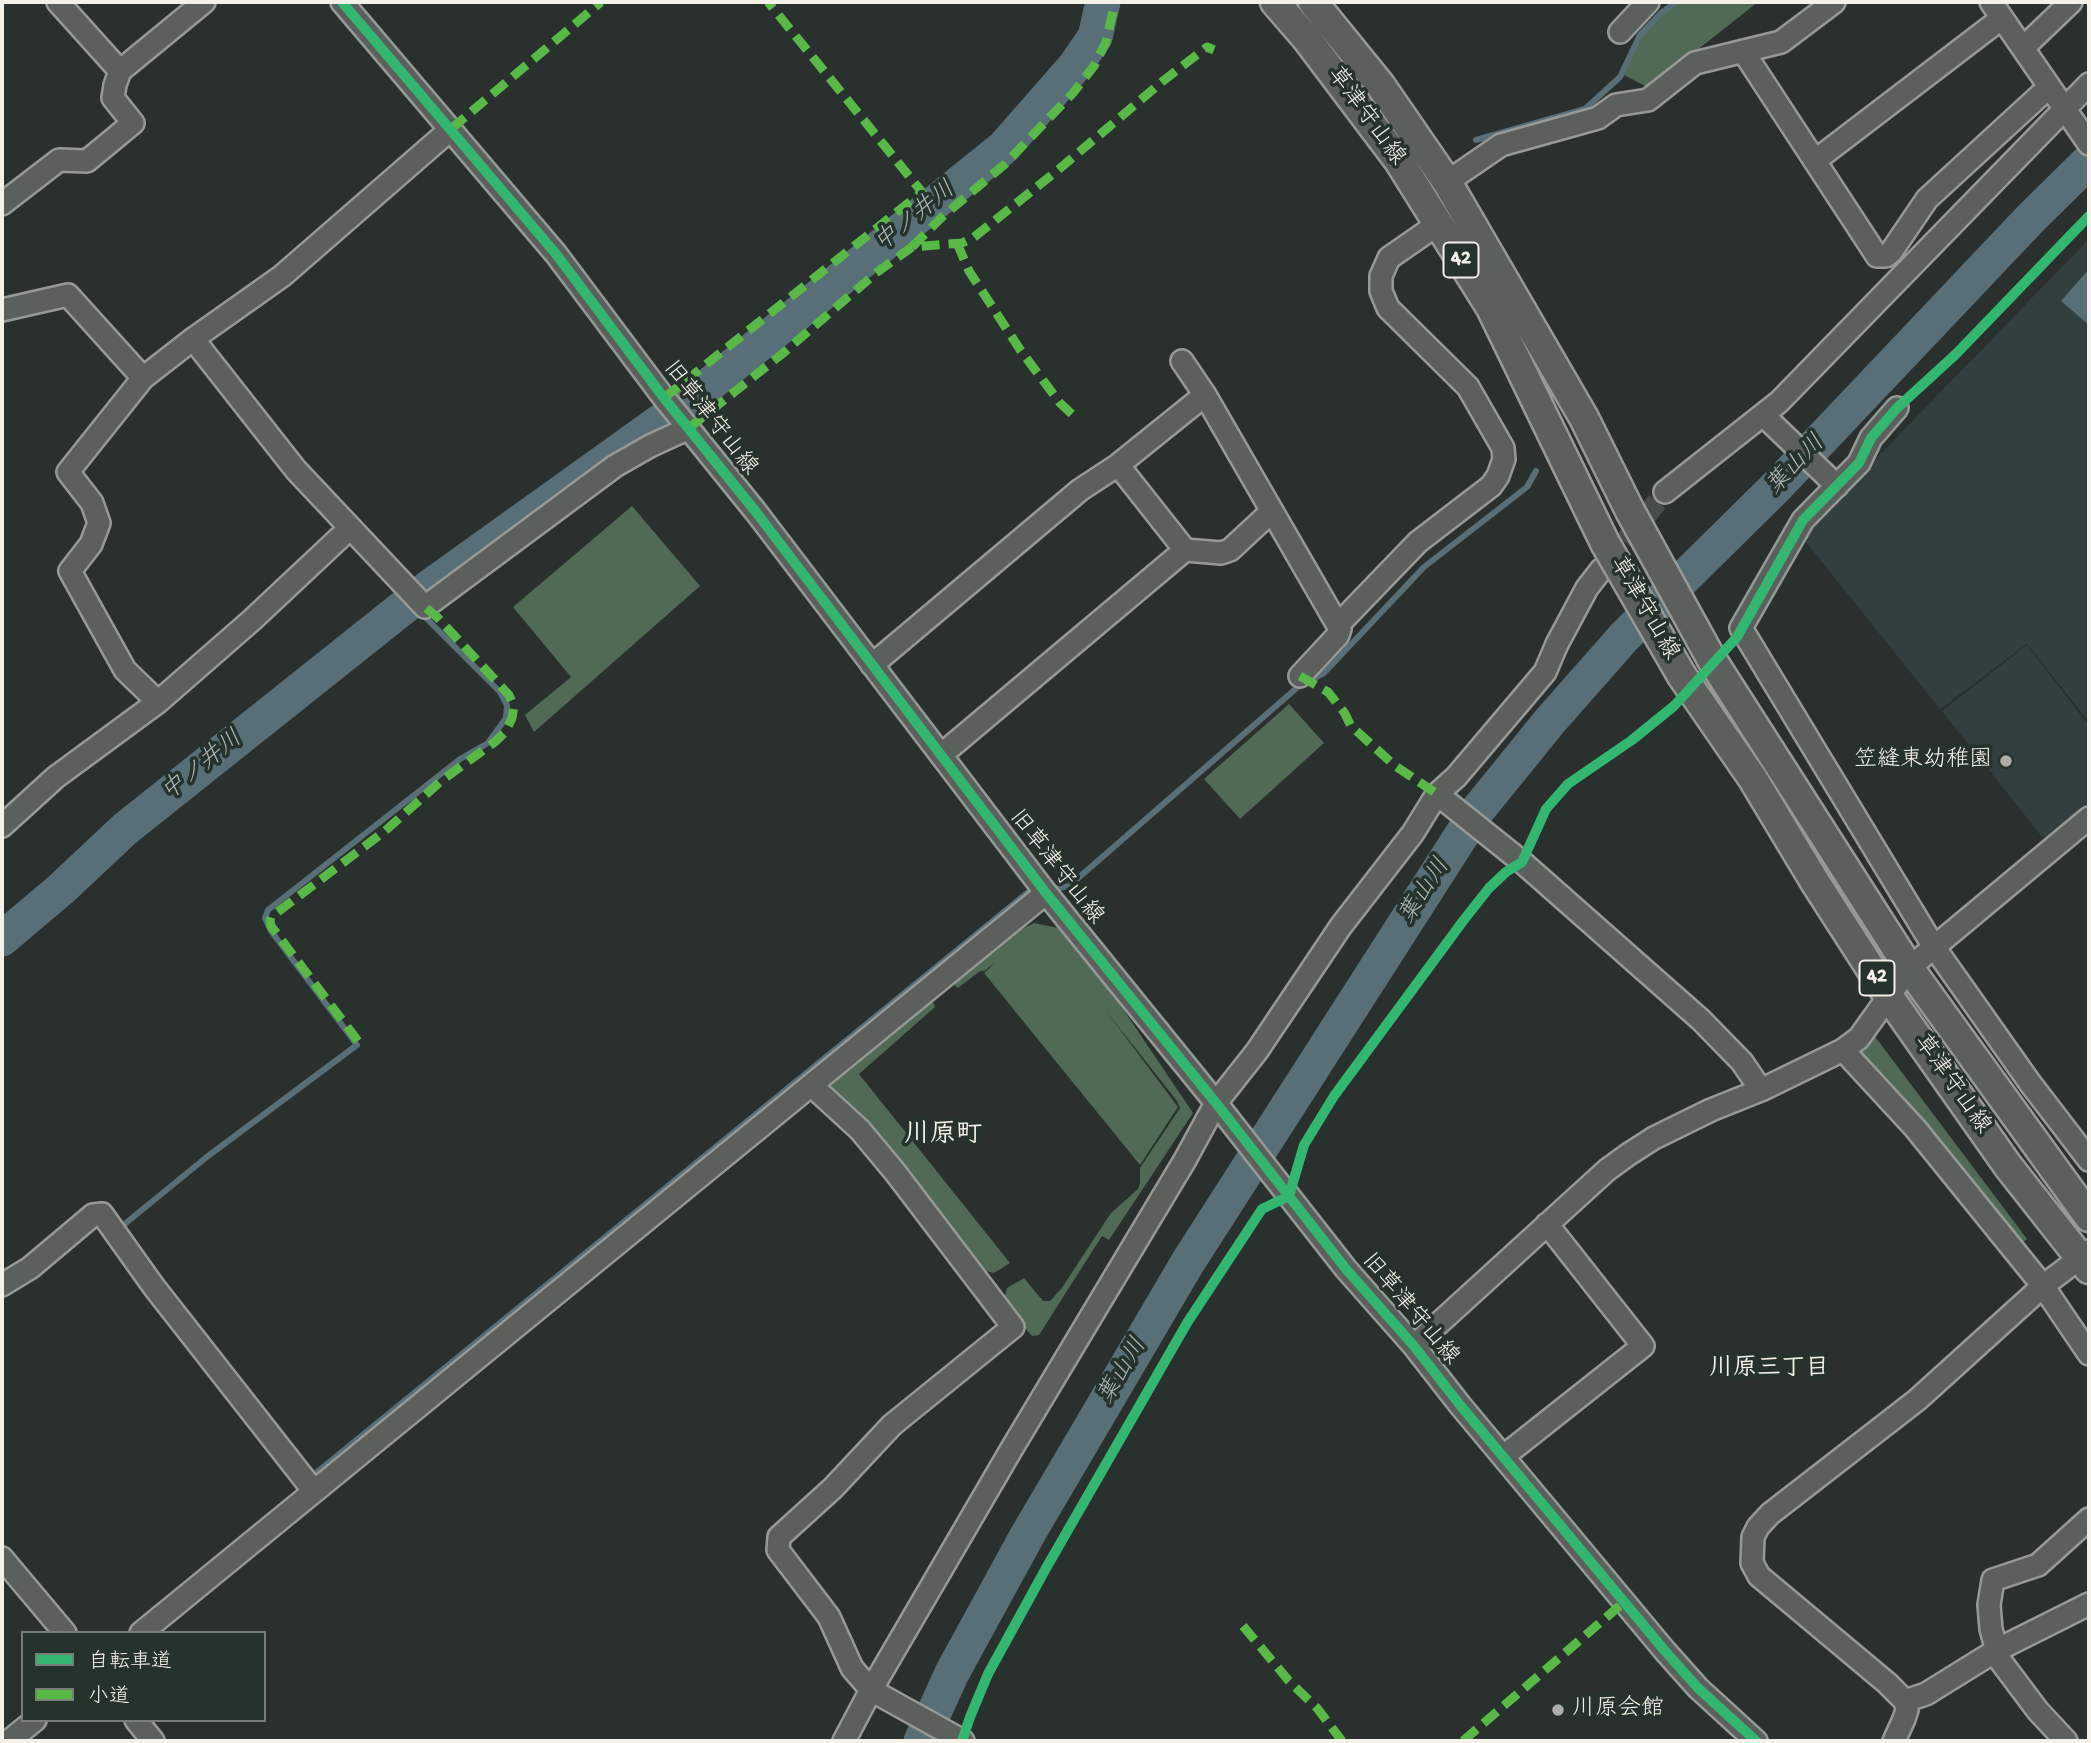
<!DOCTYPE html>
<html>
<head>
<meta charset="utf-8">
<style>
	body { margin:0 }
	#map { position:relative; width:2091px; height:1743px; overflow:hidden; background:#29302d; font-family:"Gochi Hand","Klee One",sans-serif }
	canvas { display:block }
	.frame { position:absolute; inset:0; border:4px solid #f4f1e8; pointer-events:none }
	.legend { position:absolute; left:21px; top:1631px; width:245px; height:91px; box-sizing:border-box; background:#26332d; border:2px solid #787f78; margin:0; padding:9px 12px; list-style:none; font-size:21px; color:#f4f1e8 }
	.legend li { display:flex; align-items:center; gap:14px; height:35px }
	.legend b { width:35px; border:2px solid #787f78 }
</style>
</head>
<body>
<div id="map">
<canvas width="2091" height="1743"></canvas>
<div class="frame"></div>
<ul class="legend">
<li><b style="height:9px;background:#33b770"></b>自転車道</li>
<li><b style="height:9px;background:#58b947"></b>小道</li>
</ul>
</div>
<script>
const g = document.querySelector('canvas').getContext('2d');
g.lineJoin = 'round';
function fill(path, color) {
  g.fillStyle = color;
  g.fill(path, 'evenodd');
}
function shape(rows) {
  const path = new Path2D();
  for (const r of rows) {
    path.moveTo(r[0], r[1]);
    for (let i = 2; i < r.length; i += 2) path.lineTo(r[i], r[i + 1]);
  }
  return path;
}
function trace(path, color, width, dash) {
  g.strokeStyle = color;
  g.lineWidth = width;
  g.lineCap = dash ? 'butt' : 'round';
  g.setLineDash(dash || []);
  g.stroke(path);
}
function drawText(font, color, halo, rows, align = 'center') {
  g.font = font + ' "Gochi Hand","Klee One",sans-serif';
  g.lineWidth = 7;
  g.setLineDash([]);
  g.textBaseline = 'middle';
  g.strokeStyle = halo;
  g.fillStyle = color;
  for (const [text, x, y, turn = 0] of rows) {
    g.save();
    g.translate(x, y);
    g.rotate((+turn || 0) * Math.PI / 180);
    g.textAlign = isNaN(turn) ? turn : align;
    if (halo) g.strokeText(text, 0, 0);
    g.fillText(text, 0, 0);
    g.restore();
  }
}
fill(shape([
	[2089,239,2089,722,2027,644,1940,709,1801,536],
	[2027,645,2089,726,2089,808,2047,843,1942,711]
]), '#333f3e');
fill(shape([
	[1680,2,1758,2,1649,88,1624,75,1642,36,1662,15],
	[632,506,700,586,534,732,525,715,571,677,513,607],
	[1289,704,1324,743,1240,819,1204,779],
	[1034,923,1058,928,1117,1000,1193,1113,1109,1240,1102,1236,1039,1335,1032,1336,1003,1302,1007,1288,1024,1278,1043,1301,1050,1301,1061,1289,1111,1213,1138,1189,1140,1183,1140,1168,1180,1108,1177,1101,1106,1011,1178,1107,1140,1165,984,973,996,962,984,971,980,971,958,988,954,985,956,981,1012,934],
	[932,1000,935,1007,859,1074,1010,1263,994,1273,981,1270,827,1086],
	[1873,1034,2027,1239,2022,1243,1858,1056,1858,1047]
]), '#506a55');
fill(shape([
	[2089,269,2089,325,2061,301]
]), '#596f78');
trace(shape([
	[1476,140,1585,109,1620,77,1640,35,1661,13,1676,2],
	[1048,890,1069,886,1299,686,1324,673,1424,567,1527,487,1536,471],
	[124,1231,121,1227,208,1156,357,1045,271,931,265,918,268,910,460,759,488,743,506,718,507,705,500,692,420,612],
	[309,1473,311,1477,1027,893,1037,891]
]), '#596f78', 6);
trace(shape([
	[689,401,1004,147,1075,66,1095,37,1103,2],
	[428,588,661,421],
	[2,939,60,890,125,829,410,602],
	[921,1741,952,1673,1028,1534,1188,1262,1477,811,1550,721,1624,637,1777,486,2031,218,2089,161]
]), '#596f78', 35);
trace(shape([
	[1605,566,1665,492]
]), '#474d49', 21, [21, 10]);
const minor = shape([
	[58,2,120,71],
	[342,2,556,254,664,398,756,512,1046,893,1216,1103,1346,1269,1414,1346,1460,1405,1665,1651,1698,1688,1756,1741],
	[1991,2,2089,144],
	[1620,32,1648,2],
	[2023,48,2071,2],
	[1743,51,1877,256,1886,256,1891,252,1927,199,2049,87],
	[1816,160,2002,18],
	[1447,182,1501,145,1598,118,1616,105,1648,100,1695,63,1781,42,1834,2],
	[2,204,59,160,87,161,133,123,113,98,115,85,120,71,204,2],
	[2,310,68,295,143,378],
	[193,339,296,470,425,607,615,466,650,446,689,428],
	[1182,361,1205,395,1340,629,1338,635,1300,676],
	[1897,408,1871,438,1859,463,1803,520,1741,628,1934,947,2030,1083,2089,1160],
	[1763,415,1837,486],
	[1118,465,1185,550],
	[1665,492,1779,402,2089,84],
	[1338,625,1418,542,1491,486,1498,476,1504,459,1503,448,1468,387,1388,308,1381,291,1381,276,1389,258,1438,224],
	[872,665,1080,490,1118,465,1205,395],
	[158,702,125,670,70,571,91,544,99,523,92,503,68,472,143,378,193,339,282,276,451,129],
	[941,755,1185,550,1221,553,1230,550,1272,511],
	[1437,794,1522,862,1701,1020,1742,1062,1761,1090],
	[2,826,56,777,158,702,252,620,350,528],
	[1843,1050,1915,1128,2043,1286,2089,1354],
	[811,1085,860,1130,895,1172,1013,1327,892,1425,833,1488,779,1537,778,1550,829,1617,852,1668,871,1690,963,1741],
	[2,1285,30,1268,93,1215,102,1214,154,1287,313,1490],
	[1414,1346,1607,1170,1629,1154,1654,1138,1711,1110,1761,1090,1843,1050,1859,1038,1909,968,2089,818],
	[1504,1456,1643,1346,1547,1224],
	[2,1558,65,1633],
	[141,1633,1046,893],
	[1905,1701,1926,1694,1997,1650,2089,1604],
	[136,1720,153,1741],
	[9,1741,35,1720],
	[844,1741,871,1690,1011,1450,1185,1160,1216,1103,1257,1051,1341,926,1413,833,1437,794,1456,777,1545,672,1557,644,1587,588,1601,570],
	[1894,1741,1904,1719,1907,1710,1905,1701,1887,1683,1759,1576,1752,1563,1753,1537,1758,1527,1770,1514,1917,1400,2043,1286,2089,1251],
	[2066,1741,2038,1711,1999,1659,1991,1629,1989,1605,1993,1580,2038,1565,2089,1519]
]);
const major = shape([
	[1275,2,1307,39,1399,161,1491,308,1605,543],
	[1313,2,1381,86,1447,182,1584,418,1630,511],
	[1712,660,1909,968,2089,1217],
	[1682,676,1753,779,1815,882,1889,997,2008,1166,2089,1269]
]);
trace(minor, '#969996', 26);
trace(major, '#969996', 33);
trace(minor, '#5c605c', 21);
trace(major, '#5c605c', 28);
const majorBridge = shape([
	[1630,511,1712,660],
	[1605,543,1682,676]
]);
trace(majorBridge, '#969996', 33, []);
trace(majorBridge, '#5c605c', 28);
trace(shape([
	[451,129,601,2],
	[957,243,969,271,1021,351,1060,403,1075,417],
	[912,247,942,217,1005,164,1073,93,1094,66,1106,42,1115,2],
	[664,398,922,192,768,2],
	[689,428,782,354,876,273,912,247,962,243,973,238,1058,170,1163,81,1207,47,1214,50],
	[1300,676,1328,692,1344,712,1351,726,1394,765,1437,794],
	[358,1041,271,926,270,920,271,917,385,831,441,781,496,741,506,731,512,718,514,706,509,695,438,618,425,607],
	[1243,1626,1289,1681,1317,1708,1342,1741],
	[1463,1741,1624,1602]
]), '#58b947', 9, [18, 9]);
trace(shape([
	[342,2,556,254,664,398,756,512,1046,893,1216,1103,1346,1269,1414,1346,1460,1405,1665,1651,1698,1688,1756,1741],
	[962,1741,970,1717,988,1674,1045,1570,1187,1323,1262,1209,1289,1196,1304,1145,1334,1096,1463,921,1489,888,1506,872,1522,862,1546,809,1568,784,1632,740,1674,706,1737,637,1803,520,1859,463,1871,438,1897,408,1956,354,2089,216]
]), '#33b770', 10);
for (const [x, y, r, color] of [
	[2006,761,7,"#adada7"],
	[1558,1710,7,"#adada7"]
]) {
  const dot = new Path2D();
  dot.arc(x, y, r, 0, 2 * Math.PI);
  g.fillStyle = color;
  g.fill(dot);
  trace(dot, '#26332d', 2.5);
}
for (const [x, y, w] of [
	[1461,260,35],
	[1877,978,35]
]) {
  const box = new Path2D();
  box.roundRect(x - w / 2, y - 17.5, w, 35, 5);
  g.fillStyle = '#26332d';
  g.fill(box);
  trace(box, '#f4f1e8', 2);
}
drawText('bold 21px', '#f4f1e8', null, [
	["42",1461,260],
	["42",1877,978]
]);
drawText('23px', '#f4f1e8', '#26332d', [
	["草津守山線",1365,117,54],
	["旧草津守山線",709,419,52],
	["草津守山線",1643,609,60],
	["旧草津守山線",1055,868,52],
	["草津守山線",1951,1085,55],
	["旧草津守山線",1409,1310,50]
]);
drawText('23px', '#f4f1e8', '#26332d', [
	["笠縫東幼稚園",1992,761],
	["川原会館",1572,1710,"left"]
], 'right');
drawText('italic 24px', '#b0b9b9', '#26332d', [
	["中ノ井川",916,218,-39],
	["葉山川",1797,466,-46],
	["中ノ井川",203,767,-39],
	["葉山川",1426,892,-57],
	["葉山川",1124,1372,-59]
]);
drawText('bold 24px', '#f4f1e8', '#26332d', [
	["川原三丁目",1769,1370]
]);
drawText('bold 26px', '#f4f1e8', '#26332d', [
	["川原町",943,1137]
]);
</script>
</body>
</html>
